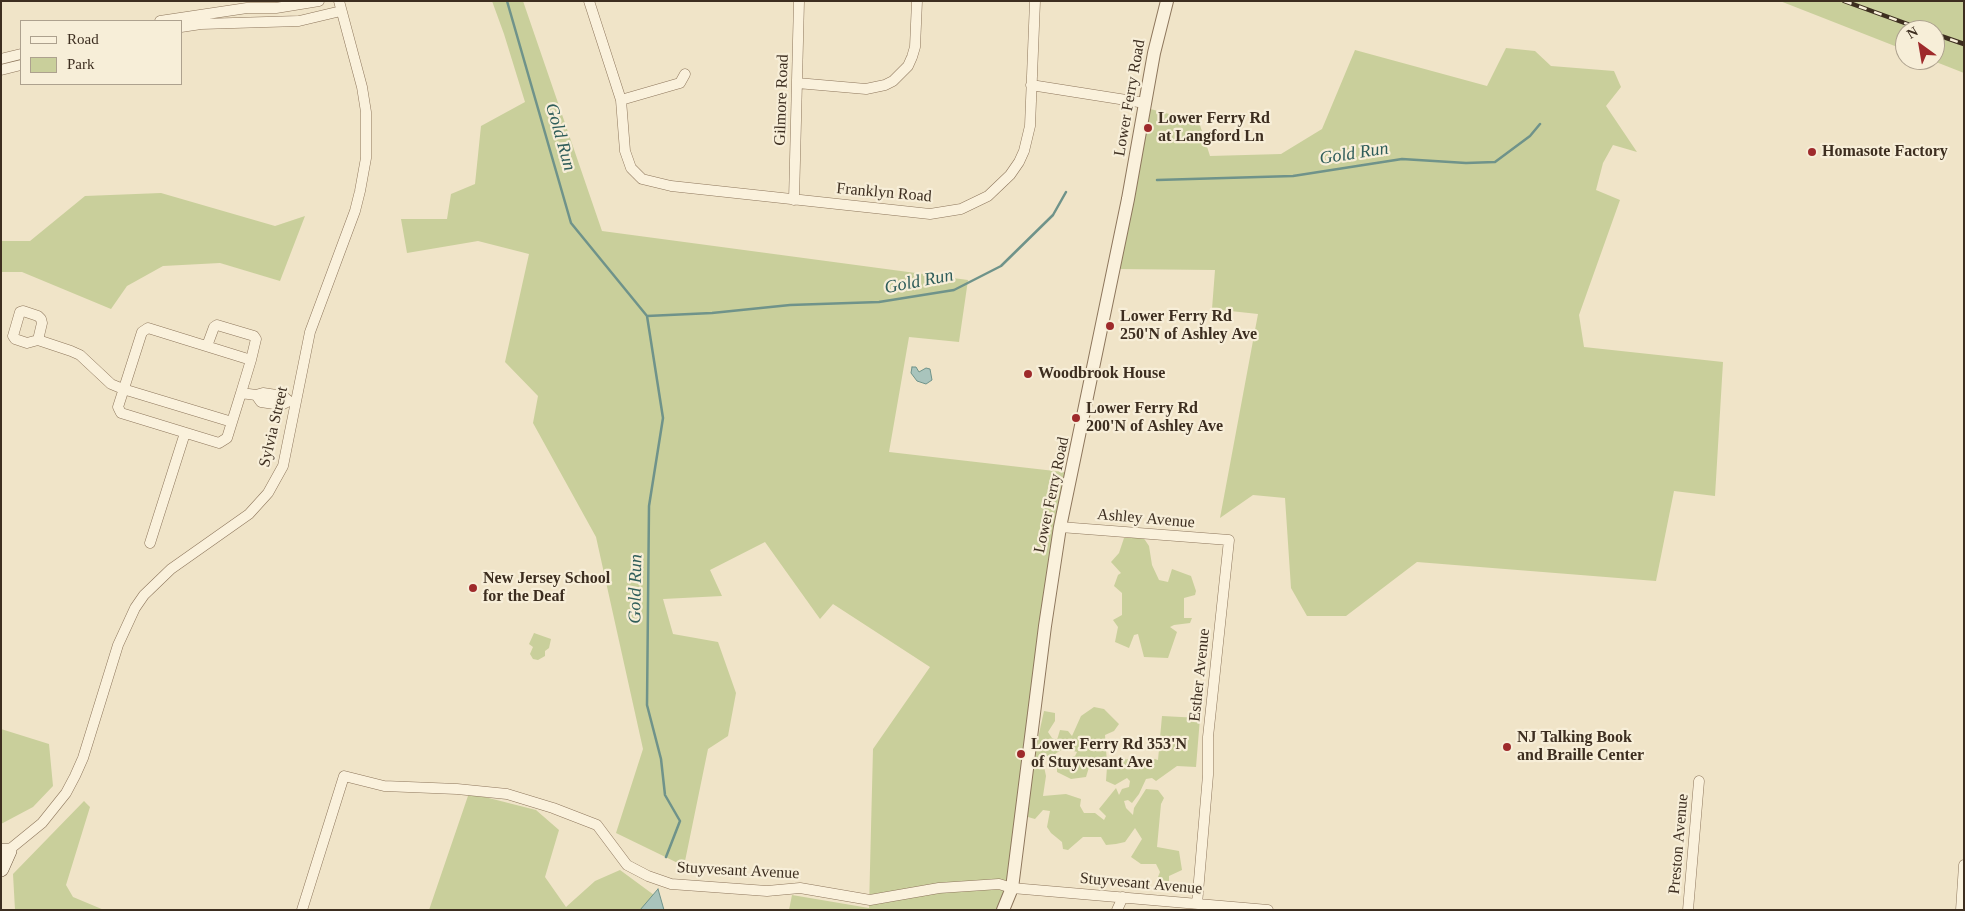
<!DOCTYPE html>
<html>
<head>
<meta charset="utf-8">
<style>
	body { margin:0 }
	#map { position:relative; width:1965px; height:911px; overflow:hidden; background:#f0e4c8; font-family:Georgia,serif }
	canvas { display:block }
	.frame { position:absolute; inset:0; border:2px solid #3d2e20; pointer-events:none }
	.legend { position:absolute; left:20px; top:20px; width:162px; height:65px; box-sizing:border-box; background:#f7eed8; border:1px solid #ada18e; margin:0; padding:6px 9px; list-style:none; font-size:15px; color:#3d2e20 }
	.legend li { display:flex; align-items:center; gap:10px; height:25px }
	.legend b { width:25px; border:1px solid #ada18e }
	.north { position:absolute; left:1895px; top:20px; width:50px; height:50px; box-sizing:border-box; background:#f7eed8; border:1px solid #ada18e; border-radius:50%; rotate:328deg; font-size:14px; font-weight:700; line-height:20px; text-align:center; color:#3d2e20 }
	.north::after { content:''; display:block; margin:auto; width:18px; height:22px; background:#9e2a2b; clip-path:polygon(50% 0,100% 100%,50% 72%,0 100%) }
</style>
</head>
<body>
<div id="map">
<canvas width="1965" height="911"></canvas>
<div class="frame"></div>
<ul class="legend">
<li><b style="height:6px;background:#faf1dc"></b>Road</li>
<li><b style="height:14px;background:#c9cf9b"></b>Park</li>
</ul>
<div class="north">N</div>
</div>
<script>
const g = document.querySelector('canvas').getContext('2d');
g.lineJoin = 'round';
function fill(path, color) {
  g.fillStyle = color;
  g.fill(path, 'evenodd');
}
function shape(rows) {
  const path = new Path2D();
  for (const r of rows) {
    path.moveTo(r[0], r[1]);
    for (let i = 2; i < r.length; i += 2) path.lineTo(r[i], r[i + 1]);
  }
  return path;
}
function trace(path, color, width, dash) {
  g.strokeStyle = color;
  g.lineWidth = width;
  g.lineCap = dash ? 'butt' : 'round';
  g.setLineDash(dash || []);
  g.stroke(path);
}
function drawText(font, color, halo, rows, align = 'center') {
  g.font = font + ' Georgia,serif';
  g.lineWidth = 4.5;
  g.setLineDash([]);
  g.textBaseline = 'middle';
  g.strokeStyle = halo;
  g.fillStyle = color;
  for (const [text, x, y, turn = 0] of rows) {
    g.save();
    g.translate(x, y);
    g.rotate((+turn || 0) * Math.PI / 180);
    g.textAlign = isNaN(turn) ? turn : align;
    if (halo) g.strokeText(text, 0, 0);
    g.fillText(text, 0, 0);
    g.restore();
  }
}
fill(shape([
	[492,1,523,1,602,231,968,280,959,342,909,337,889,452,1072,473,1005,894,999,910,789,910,792,895,869,908,873,749,930,667,833,604,820,619,765,542,710,570,722,596,663,599,673,634,718,642,736,693,728,736,708,749,684,866,616,833,643,749,596,537,533,423,538,396,505,362,529,254,478,241,407,253,401,219,447,219,451,194,475,184,481,126,525,102,504,34],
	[1780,1,1964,1,1964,73,1931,60,1935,60,1935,30,1905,30,1905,50],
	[1506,48,1535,51,1551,66,1614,71,1621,87,1606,106,1637,152,1613,145,1603,163,1596,190,1620,200,1579,315,1584,347,1723,362,1715,496,1674,491,1656,581,1417,562,1346,616,1307,616,1291,588,1285,498,1253,495,1220,518,1258,314,1212,309,1215,270,1116,269,1143,107,1199,122,1210,156,1281,154,1322,129,1355,50,1487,86],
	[161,193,275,226,305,216,280,281,220,263,163,266,127,286,111,309,22,272,1,272,1,241,30,241,85,196],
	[1143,537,1149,546,1152,565,1159,580,1168,582,1172,569,1191,576,1196,591,1195,595,1184,598,1184,618,1192,618,1190,623,1174,625,1170,627,1177,632,1168,658,1144,657,1138,634,1134,635,1129,648,1115,642,1118,627,1113,620,1122,615,1122,593,1114,586,1118,575,1121,573,1111,562,1119,553,1124,538],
	[534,633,551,639,549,648,545,651,545,656,538,660,533,659,530,654,533,647,529,644],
	[1094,707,1104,709,1119,724,1114,731,1105,735,1107,763,1100,767,1090,764,1086,777,1071,779,1057,772,1057,762,1075,756,1077,752,1064,748,1055,754,1042,757,1046,776,1043,796,1066,794,1081,799,1080,806,1084,813,1095,813,1104,820,1106,816,1099,809,1116,788,1119,795,1122,789,1129,787,1130,781,1127,778,1115,785,1106,781,1107,767,1117,760,1129,759,1132,764,1134,760,1139,765,1155,759,1158,760,1162,716,1200,718,1196,767,1177,766,1156,781,1152,778,1146,779,1139,794,1132,803,1128,800,1124,801,1126,808,1133,815,1134,808,1146,789,1158,790,1164,798,1161,804,1157,847,1179,851,1182,870,1169,876,1169,881,1162,882,1158,877,1160,872,1156,864,1141,864,1131,857,1142,839,1135,828,1125,842,1116,844,1106,845,1101,837,1083,837,1068,850,1063,849,1062,842,1051,833,1047,827,1050,811,1043,810,1035,819,1021,815,1044,711,1055,713,1055,721,1048,732,1052,738,1057,740,1060,730,1068,731,1072,736,1081,716],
	[1,729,49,744,53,786,33,807,1,824],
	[469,793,536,810,559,830,545,877,566,907,595,881,620,870,654,895,643,910,429,910],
	[84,801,90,807,66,885,73,897,104,910,15,910,13,874]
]), '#c9cf9b');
const water = shape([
	[912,367,916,367,919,372,926,368,930,369,932,380,926,384,917,381,911,373,912,367],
	[658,889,664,910,640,910,658,889]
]);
fill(water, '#a9c4bc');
trace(water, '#6f938a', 1);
trace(shape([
	[507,1,571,223,647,316,663,418,649,506,647,705,661,759,665,795,680,821,666,857],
	[1157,180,1293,176,1402,159,1466,163,1495,162,1530,136,1540,124],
	[647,316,712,313,790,305,879,302,954,290,1001,266,1053,215,1066,192]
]), '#6f938a', 2.5);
const minor = shape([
	[589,1,621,100,625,151,631,168,642,179,671,186,930,214,961,209,988,196,1010,175,1019,162,1024,151,1030,126,1035,1],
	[160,21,247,8,276,8,319,1],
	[181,27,201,24,299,21,341,11],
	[1,59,21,54],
	[1,70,21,65],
	[797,83,866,89,885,85,893,81,908,66,912,57,915,47,917,1],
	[1031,85,1145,103],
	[621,100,680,83,685,74],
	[794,200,799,1],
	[38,340,42,323,41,319,38,316,23,311,20,312,13,336,15,339,27,343,38,340,71,351,80,355,111,384,123,389,232,422],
	[207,346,214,327,217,325,254,336,256,339,251,360],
	[241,393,251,360,148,328,142,332,118,407,121,413,219,443,227,438,241,393,256,395,263,393,283,396,289,401,281,405,261,402,256,395],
	[1060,527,1229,540,1208,737,1208,775,1197,904],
	[150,543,185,433],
	[4,854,42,823,66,793,75,776,83,758,118,645,135,608,144,595,171,569,249,514,268,493,283,466,310,332,355,211,360,191,366,158,366,112,362,87,339,1],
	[302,910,344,776,384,786,457,789,507,794,553,808,597,825,627,865,648,876,671,884,767,891,800,888,870,900,939,888,999,884,1012,888,1268,910],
	[1117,910,1123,897],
	[1688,910,1699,781],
	[1961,910,1964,865]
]);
const tertiary = shape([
	[1003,910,1012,888,1045,626,1060,527,1128,199,1154,53,1167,1]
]);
const secondary = shape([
	[1,851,9,851,1,869]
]);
trace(minor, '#8d765c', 11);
trace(tertiary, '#8d765c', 14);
trace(secondary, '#6f573f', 16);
trace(minor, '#faf1dc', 10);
trace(tertiary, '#faf1dc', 12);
trace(secondary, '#faf1dc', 15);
const rail = shape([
	[1844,1,1924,30],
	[1935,34,1964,44]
]);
trace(rail, '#3d2e20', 4.5);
trace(rail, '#f7eed8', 2.5, [8]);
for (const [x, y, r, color] of [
	[1148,128,5,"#9e2a2b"],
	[1812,152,5,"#9e2a2b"],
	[1110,326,5,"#9e2a2b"],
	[1028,374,5,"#9e2a2b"],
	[1076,418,5,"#9e2a2b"],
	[473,588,5,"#9e2a2b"],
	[1507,747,5,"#9e2a2b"],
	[1021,754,5,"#9e2a2b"]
]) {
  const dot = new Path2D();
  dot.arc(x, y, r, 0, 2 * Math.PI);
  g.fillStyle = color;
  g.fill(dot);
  trace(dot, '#f7eed8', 2);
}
drawText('16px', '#3d2e20', '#f7eed8', [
	["Lower Ferry Road",1130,98,-80],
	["Gilmore Road",782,100,-88],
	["Franklyn Road",884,193,5],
	["Sylvia Street",274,427,-77],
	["Lower Ferry Road",1052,495,-78],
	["Ashley Avenue",1146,519,5],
	["Esther Avenue",1200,675,-84],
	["Preston Avenue",1679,844,-85],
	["Stuyvesant Avenue",738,871,3],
	["Stuyvesant Avenue",1141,884,5]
]);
drawText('bold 16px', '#3d2e20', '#f7eed8', [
	["Lower Ferry Rd",1158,119],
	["at Langford Ln",1158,137],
	["Homasote Factory",1822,152],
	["Lower Ferry Rd",1120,317],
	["250'N of Ashley Ave",1120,335],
	["Woodbrook House",1038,374],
	["Lower Ferry Rd",1086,409],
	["200'N of Ashley Ave",1086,427],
	["New Jersey School",483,579],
	["for the Deaf",483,597],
	["NJ Talking Book",1517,738],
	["and Braille Center",1517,756],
	["Lower Ferry Rd 353'N",1031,745],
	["of Stuyvesant Ave",1031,763]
], 'left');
drawText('italic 18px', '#2f5d5a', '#f7eed8', [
	["Gold Run",560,137,74],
	["Gold Run",1354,154,-9],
	["Gold Run",919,282,-11],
	["Gold Run",636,589,-89]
]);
</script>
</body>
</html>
